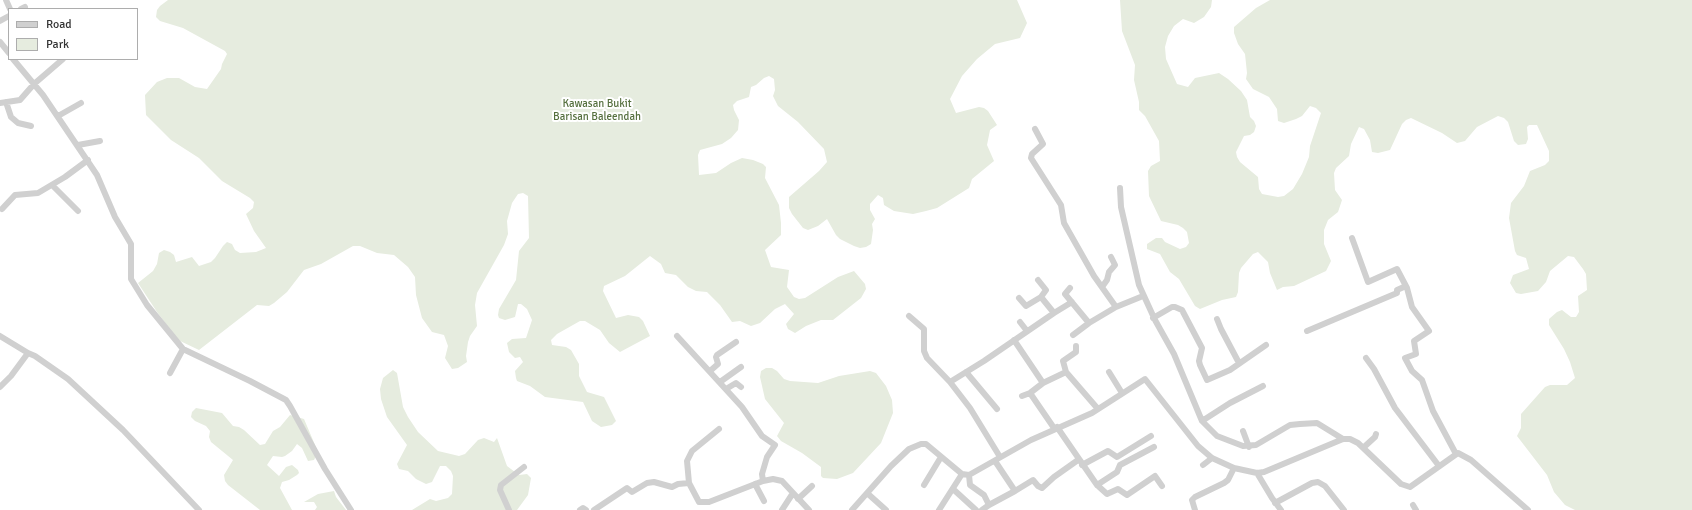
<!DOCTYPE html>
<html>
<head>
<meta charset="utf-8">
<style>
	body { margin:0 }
	#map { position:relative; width:1692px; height:510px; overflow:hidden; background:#fff; font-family:Signika,sans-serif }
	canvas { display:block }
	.legend { position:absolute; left:8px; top:8px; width:130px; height:52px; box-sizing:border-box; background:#fff; border:1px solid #adadad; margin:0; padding:5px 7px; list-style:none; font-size:12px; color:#333 }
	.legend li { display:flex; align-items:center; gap:8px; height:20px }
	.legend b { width:20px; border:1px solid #adadad }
</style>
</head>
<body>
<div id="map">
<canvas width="1692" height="510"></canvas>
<ul class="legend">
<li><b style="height:5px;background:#d0d0d0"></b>Road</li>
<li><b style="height:11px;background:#e6ecdf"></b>Park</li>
</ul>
</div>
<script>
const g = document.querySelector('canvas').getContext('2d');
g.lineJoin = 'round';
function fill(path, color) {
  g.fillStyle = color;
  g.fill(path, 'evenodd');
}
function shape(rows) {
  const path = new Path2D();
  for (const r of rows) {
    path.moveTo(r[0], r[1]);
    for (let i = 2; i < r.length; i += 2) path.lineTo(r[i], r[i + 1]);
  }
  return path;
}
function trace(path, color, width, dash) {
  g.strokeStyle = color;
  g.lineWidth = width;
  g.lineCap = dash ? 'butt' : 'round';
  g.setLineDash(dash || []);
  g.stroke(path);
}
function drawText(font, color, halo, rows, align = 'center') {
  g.font = font + ' Signika,sans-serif';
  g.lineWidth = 4;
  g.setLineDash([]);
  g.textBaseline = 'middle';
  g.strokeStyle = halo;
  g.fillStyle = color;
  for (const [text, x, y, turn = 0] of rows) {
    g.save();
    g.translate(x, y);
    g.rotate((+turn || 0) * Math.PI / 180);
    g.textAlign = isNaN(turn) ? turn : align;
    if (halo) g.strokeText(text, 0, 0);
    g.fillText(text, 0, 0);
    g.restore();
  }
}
fill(shape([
	[168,0,1017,0,1027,23,1020,38,995,44,977,59,962,76,950,99,956,113,979,107,984,108,988,111,997,125,990,130,987,145,994,161,972,179,969,188,937,208,926,211,913,214,894,211,884,205,883,198,878,195,870,204,870,210,875,219,872,224,873,230,871,244,866,247,860,248,854,246,840,239,836,235,827,219,818,226,808,230,803,228,792,214,789,208,789,197,819,171,827,162,824,149,798,122,778,106,773,96,775,90,774,79,769,76,764,78,756,85,751,87,749,97,737,101,733,105,734,110,739,120,738,130,731,138,722,144,700,150,698,155,699,175,716,173,731,163,742,158,753,160,763,164,766,167,765,178,779,205,781,223,781,235,765,250,771,267,789,270,787,287,794,297,799,299,805,298,838,277,854,271,865,284,866,289,861,298,833,320,821,320,806,326,795,333,788,329,786,324,794,314,785,304,775,309,760,323,751,326,740,321,732,322,720,305,707,292,696,291,688,287,676,275,665,273,661,264,650,256,625,276,604,286,603,291,616,318,628,315,639,317,643,321,650,336,620,352,609,343,600,330,585,321,580,321,557,334,551,340,552,345,566,347,571,350,579,364,579,376,587,392,604,397,616,421,612,425,601,427,592,421,583,402,545,397,530,386,517,381,516,378,515,371,523,362,520,357,515,358,509,352,507,343,512,339,526,338,532,320,527,309,521,304,518,304,515,317,505,320,499,318,498,315,499,309,516,280,519,251,529,238,528,196,523,193,518,194,512,203,507,221,508,234,504,245,477,293,475,305,477,326,470,336,468,342,466,356,467,362,458,368,452,369,445,358,448,346,444,335,432,332,422,318,416,295,415,277,408,267,394,255,377,253,360,246,353,246,321,264,304,270,287,292,274,303,269,306,257,305,199,350,178,340,157,312,138,283,153,271,157,264,159,253,164,250,170,252,174,255,176,262,192,257,199,266,211,262,215,258,223,246,227,242,232,244,235,250,240,253,256,252,266,248,254,231,246,214,253,208,254,202,250,198,222,181,199,158,171,140,146,115,145,95,157,82,167,78,179,78,195,87,207,89,221,69,222,64,227,54,225,51,183,28,160,21,156,17,157,10,160,6],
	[1120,0,1212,0,1211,7,1204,17,1194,23,1183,19,1174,26,1168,36,1165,47,1166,59,1177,84,1188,87,1195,78,1219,73,1228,79,1241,91,1247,100,1250,117,1254,121,1256,126,1254,132,1250,135,1244,136,1236,152,1237,157,1240,162,1258,177,1259,189,1262,194,1278,197,1284,196,1293,189,1302,174,1309,157,1310,146,1321,113,1316,108,1310,106,1302,116,1296,119,1284,123,1278,121,1277,109,1269,97,1253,89,1246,79,1247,73,1245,54,1238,44,1234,33,1234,27,1256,8,1270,0,1692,0,1692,510,1575,510,1565,505,1554,492,1547,475,1517,436,1521,428,1521,414,1545,387,1550,385,1567,385,1575,378,1570,362,1564,349,1549,325,1549,319,1557,312,1562,310,1571,317,1576,317,1579,312,1578,296,1587,290,1586,274,1583,269,1574,257,1568,256,1550,271,1546,282,1538,291,1521,294,1516,293,1510,283,1513,275,1529,269,1526,258,1517,255,1515,251,1509,218,1511,203,1524,186,1530,171,1545,165,1549,161,1549,151,1537,125,1529,125,1527,127,1528,139,1526,144,1518,145,1514,141,1508,122,1504,118,1498,116,1477,127,1465,141,1457,143,1442,133,1411,118,1406,120,1402,124,1390,150,1378,153,1372,152,1370,140,1364,129,1359,127,1351,144,1349,156,1336,168,1334,173,1335,190,1342,200,1338,212,1328,220,1324,230,1324,244,1331,261,1326,271,1294,286,1283,287,1277,290,1270,273,1268,262,1258,252,1253,254,1241,268,1239,273,1238,292,1236,297,1222,300,1200,309,1195,306,1179,279,1170,272,1160,254,1147,249,1147,244,1156,238,1162,238,1165,242,1180,249,1186,247,1189,243,1187,232,1183,228,1178,225,1161,221,1149,196,1148,171,1151,166,1160,161,1159,141,1145,116,1139,110,1139,102,1134,80,1135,65,1122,31],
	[766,368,772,368,777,371,784,379,790,381,818,383,839,376,870,371,876,373,886,386,892,400,893,413,881,443,853,473,837,479,823,478,821,476,821,467,802,453,781,441,777,436,784,423,765,399,760,377,761,371],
	[393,370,397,373,403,407,408,417,418,432,438,451,459,456,465,454,478,440,484,438,494,442,497,438,507,466,519,475,527,474,531,478,528,495,517,510,412,510,430,499,436,501,448,498,452,494,453,476,451,471,446,466,440,466,432,482,426,484,416,479,408,471,399,469,397,464,407,445,387,417,381,399,380,389,383,378],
	[196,408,222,413,233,426,239,427,244,430,260,445,265,444,273,431,280,427,290,415,304,419,318,452,314,460,308,461,302,448,297,444,292,451,285,456,282,457,273,456,267,465,279,476,286,467,292,465,298,470,299,473,297,475,289,480,282,482,280,488,292,510,260,510,228,485,225,481,224,475,233,460,211,442,209,437,210,431,206,426,195,421,191,417,192,412],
	[334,491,336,497,346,510,315,510,317,507,314,502,304,502,318,494]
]), '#e6ecdf');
trace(shape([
	[6,0,10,9],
	[21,9,25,7],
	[0,21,9,16],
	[0,42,9,53],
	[13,59,43,95,97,175,115,217,131,244,131,279,147,305,183,349,250,381,286,400,290,406,325,469,351,510],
	[6,102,11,117,18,123,31,126],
	[0,103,20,100,34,84,63,59],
	[58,116,81,103],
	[1035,129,1043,144,1032,154,1031,158,1061,205,1064,223,1094,276,1116,307,1143,296],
	[78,145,100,141],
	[52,185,78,211],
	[1120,188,1121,207,1139,285,1155,320,1174,354,1202,421,1217,436,1243,446,1256,445,1290,425,1300,424,1317,423,1343,439],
	[2,209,15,195,38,193,65,177,88,160],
	[1352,238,1368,282,1397,269,1407,288,1412,307,1429,331,1414,341,1416,354,1405,358,1412,371,1422,380,1433,411,1456,454],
	[1038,280,1046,290,1041,297],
	[1102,287,1107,280,1109,272,1115,265,1111,257],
	[1070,288,1065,294,1089,323],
	[1054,313,1072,302],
	[909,316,924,329,924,351,927,358,950,382,970,408,1000,457],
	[1153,318,1172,307,1175,307,1182,310,1202,348,1199,361,1200,365,1207,380,1230,370,1266,345],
	[1217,319,1221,329,1239,363],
	[1020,322,1027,331],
	[1307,331,1397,293,1397,290,1406,286],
	[1073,335,1089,323,1116,307],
	[0,336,28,353],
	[677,336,742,407,762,436,775,445,767,457,762,474,763,481],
	[1014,340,1043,383,1030,393,1022,396],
	[1366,358,1374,369,1395,408,1439,466],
	[710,371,718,364,716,357,717,355,736,342],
	[966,372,997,409],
	[1066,372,1063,361,1076,352,1076,346],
	[1109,372,1122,393],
	[170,373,183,349],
	[720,382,741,367],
	[950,382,984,361,1054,313,1041,297,1026,306,1019,298],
	[1043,383,1066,372,1098,409],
	[0,387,11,376,28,353,35,356,68,379,123,430,199,510],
	[726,389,736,383,741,387],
	[1030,393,1054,428],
	[1202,421,1230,403,1263,386],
	[1057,427,1097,485,1107,494,1118,489,1127,495,1155,476,1162,486],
	[719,429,692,451,687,461,689,483,699,502,709,502,763,481,773,479,782,481,809,510],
	[1243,431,1249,447],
	[1363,448,1375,437,1376,434],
	[1082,465,1108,451,1117,457,1151,436],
	[1203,465,1212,458],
	[1257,473,1272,498,1281,510],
	[969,475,970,485,984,495,989,505,1015,491,995,461],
	[755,484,764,501],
	[924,485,941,457],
	[1097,485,1117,472,1120,465,1154,447],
	[953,489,976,510],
	[1015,491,1033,480,1038,486,1042,488,1054,477,1078,460],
	[867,493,886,510],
	[798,499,812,486],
	[1275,503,1312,483,1318,482,1325,486,1344,510],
	[1413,505,1416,510],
	[509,510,500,490,501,485,524,467],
	[580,510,583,508,586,510],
	[594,510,627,488,632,492,647,483,654,482,672,487,678,484,689,483],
	[782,510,793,493],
	[852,510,891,466,909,449,921,444,926,444,962,474,969,475,1031,440,1092,413,1145,379,1198,446,1212,458,1234,468,1257,473,1264,472,1343,439,1350,439,1358,443,1401,484,1410,487,1458,453,1471,460,1528,510],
	[939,510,962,474],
	[982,510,989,505],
	[1195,510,1192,500,1195,497,1224,483,1228,480,1234,468]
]), '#d0d0d0', 6);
drawText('11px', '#56703f', '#fff', [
	["Kawasan Bukit",597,104],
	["Barisan Baleendah",597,117]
]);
</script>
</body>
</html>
